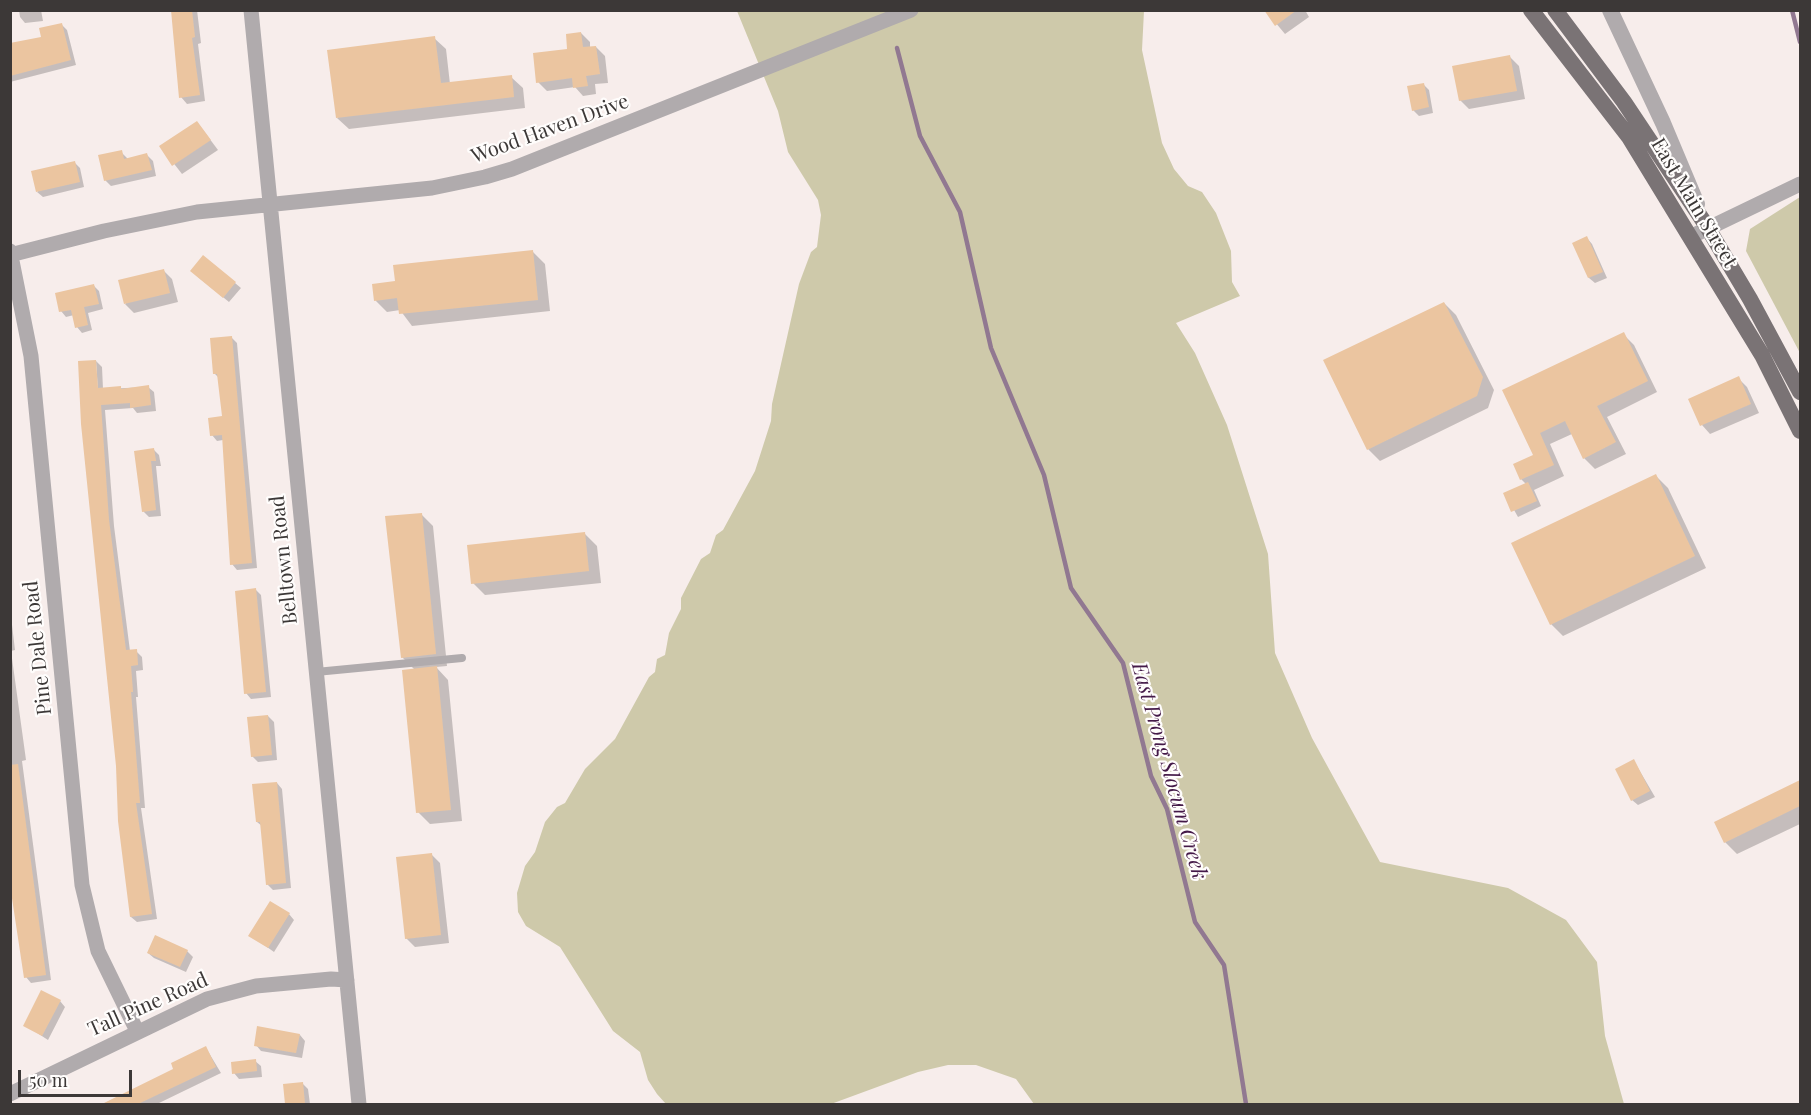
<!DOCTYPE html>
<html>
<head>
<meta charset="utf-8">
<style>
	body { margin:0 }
	#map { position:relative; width:1811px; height:1115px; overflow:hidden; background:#f7edeb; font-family:"Playfair Display",serif }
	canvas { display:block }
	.frame { position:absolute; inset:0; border:12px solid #3c3837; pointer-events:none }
	.scale { position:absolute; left:18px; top:1070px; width:114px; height:27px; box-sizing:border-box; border:3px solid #3c3837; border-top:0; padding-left:8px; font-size:18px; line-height:21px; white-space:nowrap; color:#3c3837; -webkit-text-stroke:4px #fffdfc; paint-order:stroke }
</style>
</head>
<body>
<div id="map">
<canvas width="1811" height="1115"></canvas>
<div class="frame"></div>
<div class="scale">50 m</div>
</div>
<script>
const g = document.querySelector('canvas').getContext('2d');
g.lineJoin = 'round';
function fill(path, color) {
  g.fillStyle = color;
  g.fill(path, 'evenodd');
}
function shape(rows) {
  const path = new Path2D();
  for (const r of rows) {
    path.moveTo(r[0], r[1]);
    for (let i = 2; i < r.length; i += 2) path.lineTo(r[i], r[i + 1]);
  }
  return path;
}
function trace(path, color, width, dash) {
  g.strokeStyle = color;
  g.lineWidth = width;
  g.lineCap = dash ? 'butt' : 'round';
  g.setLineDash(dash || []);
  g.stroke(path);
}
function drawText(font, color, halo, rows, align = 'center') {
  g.font = font + ' "Playfair Display",serif';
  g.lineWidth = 4.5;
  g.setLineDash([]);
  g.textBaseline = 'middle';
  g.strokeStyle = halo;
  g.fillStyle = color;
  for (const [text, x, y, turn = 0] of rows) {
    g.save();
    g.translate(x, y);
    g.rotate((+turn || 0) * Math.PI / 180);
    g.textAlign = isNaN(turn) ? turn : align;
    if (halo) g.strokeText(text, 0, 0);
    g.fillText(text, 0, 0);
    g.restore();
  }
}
fill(shape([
	[737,11,1144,11,1142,50,1162,143,1174,169,1188,186,1202,192,1216,213,1231,251,1232,282,1240,296,1176,323,1195,353,1227,425,1268,554,1275,653,1312,738,1380,862,1508,888,1566,920,1597,962,1605,1036,1624,1104,1034,1104,1016,1079,976,1065,948,1065,918,1072,831,1104,666,1104,657,1094,648,1080,640,1052,613,1031,560,947,526,926,518,912,517,893,525,866,535,852,545,822,557,807,565,803,585,769,615,739,649,677,655,672,657,659,665,655,669,633,681,609,681,598,701,559,710,553,716,535,723,530,755,471,771,421,772,404,799,284,811,252,817,247,821,215,818,200,788,152,778,111],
	[1800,197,1800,353,1746,251,1750,229]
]), '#cec9aa');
fill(shape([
	[19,10,41,10,43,21,25,23,20,17],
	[172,10,197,10,201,43,198,44,205,101,187,104,181,97],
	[1265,10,1305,10,1309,17,1285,34],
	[61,24,67,30,76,65,10,82,10,45,43,39],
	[581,33,590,42,590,48,596,47,605,56,608,83,595,84,596,94,583,96,575,87,547,91,538,82,569,50],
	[434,38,446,49,450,84,511,77,523,88,525,108,349,129,337,118],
	[1510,57,1519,66,1525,99,1469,109,1460,100],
	[1423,84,1429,90,1433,113,1419,116,1413,110],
	[197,122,218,150,182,174,161,147],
	[121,152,128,159,147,155,153,161,156,176,111,186,105,180],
	[74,162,80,168,84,187,43,197,37,192],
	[1587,238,1592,244,1607,278,1595,283,1589,278,1574,244],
	[533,252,545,264,550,311,412,326,400,310,387,312,375,300,397,282],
	[163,270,172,279,178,302,134,313,125,304],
	[198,277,235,283,241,288,229,302],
	[94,286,99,291,103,309,88,313,92,330,82,333,77,327,74,315,66,317,61,311],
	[1444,303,1456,315,1494,390,1488,408,1380,461,1368,449,1325,361],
	[1623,334,1634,345,1657,392,1607,417,1626,454,1595,469,1584,458,1572,434,1550,444,1564,476,1534,490,1541,506,1518,517,1505,494,1526,484,1521,479,1535,455,1504,391],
	[231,337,237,343,257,568,237,570,232,564,223,440,217,441,212,435,224,418,219,378,215,374],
	[96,361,102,367,103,389,148,387,154,392,156,411,137,413,133,408,105,410,114,526,130,651,136,651,142,657,143,670,136,671,138,697,136,697,145,808,141,808,157,919,137,922,131,917],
	[1738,378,1747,387,1759,413,1710,434,1702,425],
	[154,450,159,455,161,466,156,466,161,516,149,517,143,511,135,452],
	[1656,476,1668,488,1706,568,1563,636,1551,624],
	[421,514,433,526,447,666,436,667,448,680,462,821,430,824,418,812,415,670,402,657],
	[585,534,597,546,601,583,485,595,473,583],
	[255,589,261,595,271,697,251,699,246,693],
	[10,608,15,650,11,651,26,760,22,761,51,980,31,983,26,977,10,858],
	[268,716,274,722,277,760,258,762,252,756],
	[1634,761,1655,797,1638,805,1632,800],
	[1800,782,1800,824,1737,854,1725,842,1716,823],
	[277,783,282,789,291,888,273,890,267,884,262,826,257,822],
	[431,854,440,863,449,943,415,947,406,938],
	[289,914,294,920,274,952,250,935],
	[187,951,193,957,186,972,154,958,148,953],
	[60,1001,65,1007,48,1040,25,1025],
	[300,1035,305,1041,302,1058,261,1051,256,1045],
	[206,1048,221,1073,157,1104,103,1104,175,1069],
	[255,1061,261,1066,262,1077,239,1079,234,1073],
	[302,1083,308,1089,310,1104,286,1104,284,1085]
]), '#0003');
trace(shape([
	[1792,10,1800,42],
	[897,48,920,136,960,212,991,348,1044,475,1071,588,1123,663,1151,776,1167,809,1195,922,1224,965,1246,1104]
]), '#917891', 4.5);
fill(shape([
	[171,10,192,10,195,37,192,38,200,95,179,98],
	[1264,10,1297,10,1275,26],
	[62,23,71,60,10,76,10,43,41,37,39,28],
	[581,32,583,47,596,46,600,74,586,76,588,86,573,88,572,78,536,83,533,53,567,49,566,34],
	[435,36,441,83,512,75,514,97,336,118,327,50],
	[1510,55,1517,91,1459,101,1452,66],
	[1424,83,1429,107,1412,111,1407,86],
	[197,121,211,140,172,166,159,146],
	[122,150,124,159,147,153,152,170,104,181,98,155],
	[75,161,80,182,36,192,31,171],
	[1587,236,1603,272,1588,278,1572,243],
	[533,250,538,300,399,314,397,298,374,301,372,284,395,281,393,265],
	[203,255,236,282,223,298,190,271],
	[164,269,170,293,124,304,118,280],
	[94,284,99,304,84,307,88,325,75,328,71,310,59,312,55,293],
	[1444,302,1483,377,1477,396,1367,450,1323,360],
	[1624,332,1648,381,1597,406,1616,442,1583,459,1565,421,1540,433,1554,465,1520,480,1513,464,1533,455,1502,390],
	[232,336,252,563,230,565,222,435,210,436,208,418,222,416,217,374,213,374,210,338],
	[96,360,98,388,121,386,121,389,149,385,151,405,130,408,130,403,101,405,109,520,126,650,137,649,138,665,131,666,133,692,131,692,140,803,136,803,152,914,130,917,118,821,116,766,81,424,78,361],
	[1739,376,1751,404,1700,426,1688,399],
	[154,448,156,461,151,461,156,510,142,512,134,451],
	[1656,474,1695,556,1550,625,1511,543],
	[1528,482,1537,501,1511,512,1503,493],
	[422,513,436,654,401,658,385,516],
	[585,532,589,571,471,584,467,545],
	[256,588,266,692,244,694,235,591],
	[437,666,451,810,416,813,402,670],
	[268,715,272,755,251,757,247,717],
	[1634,759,1650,791,1631,801,1615,769],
	[18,764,46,975,24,978,10,885,10,765],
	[1800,780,1800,806,1724,843,1714,822],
	[277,782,286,883,266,885,260,822,256,822,252,784],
	[432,853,441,935,405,939,396,857],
	[270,901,290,913,268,948,248,936],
	[155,935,188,950,180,967,147,953],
	[41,990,61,1000,42,1036,23,1026],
	[257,1026,300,1034,296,1053,254,1046],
	[206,1046,216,1067,138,1104,102,1104,173,1069,171,1063],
	[256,1059,257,1071,232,1074,231,1062],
	[303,1082,305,1104,285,1104,283,1084]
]), '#ebc5a0');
trace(shape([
	[316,672,462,658]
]), '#b0abad', 8);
trace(shape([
	[251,10,359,1104],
	[1690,237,1800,184],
	[10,251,31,356,82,885,98,951,137,1031],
	[10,255,104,231,197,212,432,188,485,177,512,169,911,10],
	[10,1094,207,999,256,986,331,979,347,980]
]), '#b0abad', 15);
trace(shape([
	[1610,10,1663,123,1697,204]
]), '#b0abad', 16);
trace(shape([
	[1531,10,1629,137,1762,355,1800,431],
	[1555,10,1624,102,1706,225,1750,299,1800,392]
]), '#7a7375', 16);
drawText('20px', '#3c3837', '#fffdfc', [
	["Wood Haven Drive",550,129,-20],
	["East Main Street",1694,203,59],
	["Belltown Road",284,560,-96],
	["Pine Dale Road",38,648,-96],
	["Tall Pine Road",148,1005,-24]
]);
drawText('italic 21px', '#441948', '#fffdfc', [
	["East Prong Slocum Creek",1169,771,74]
]);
</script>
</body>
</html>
